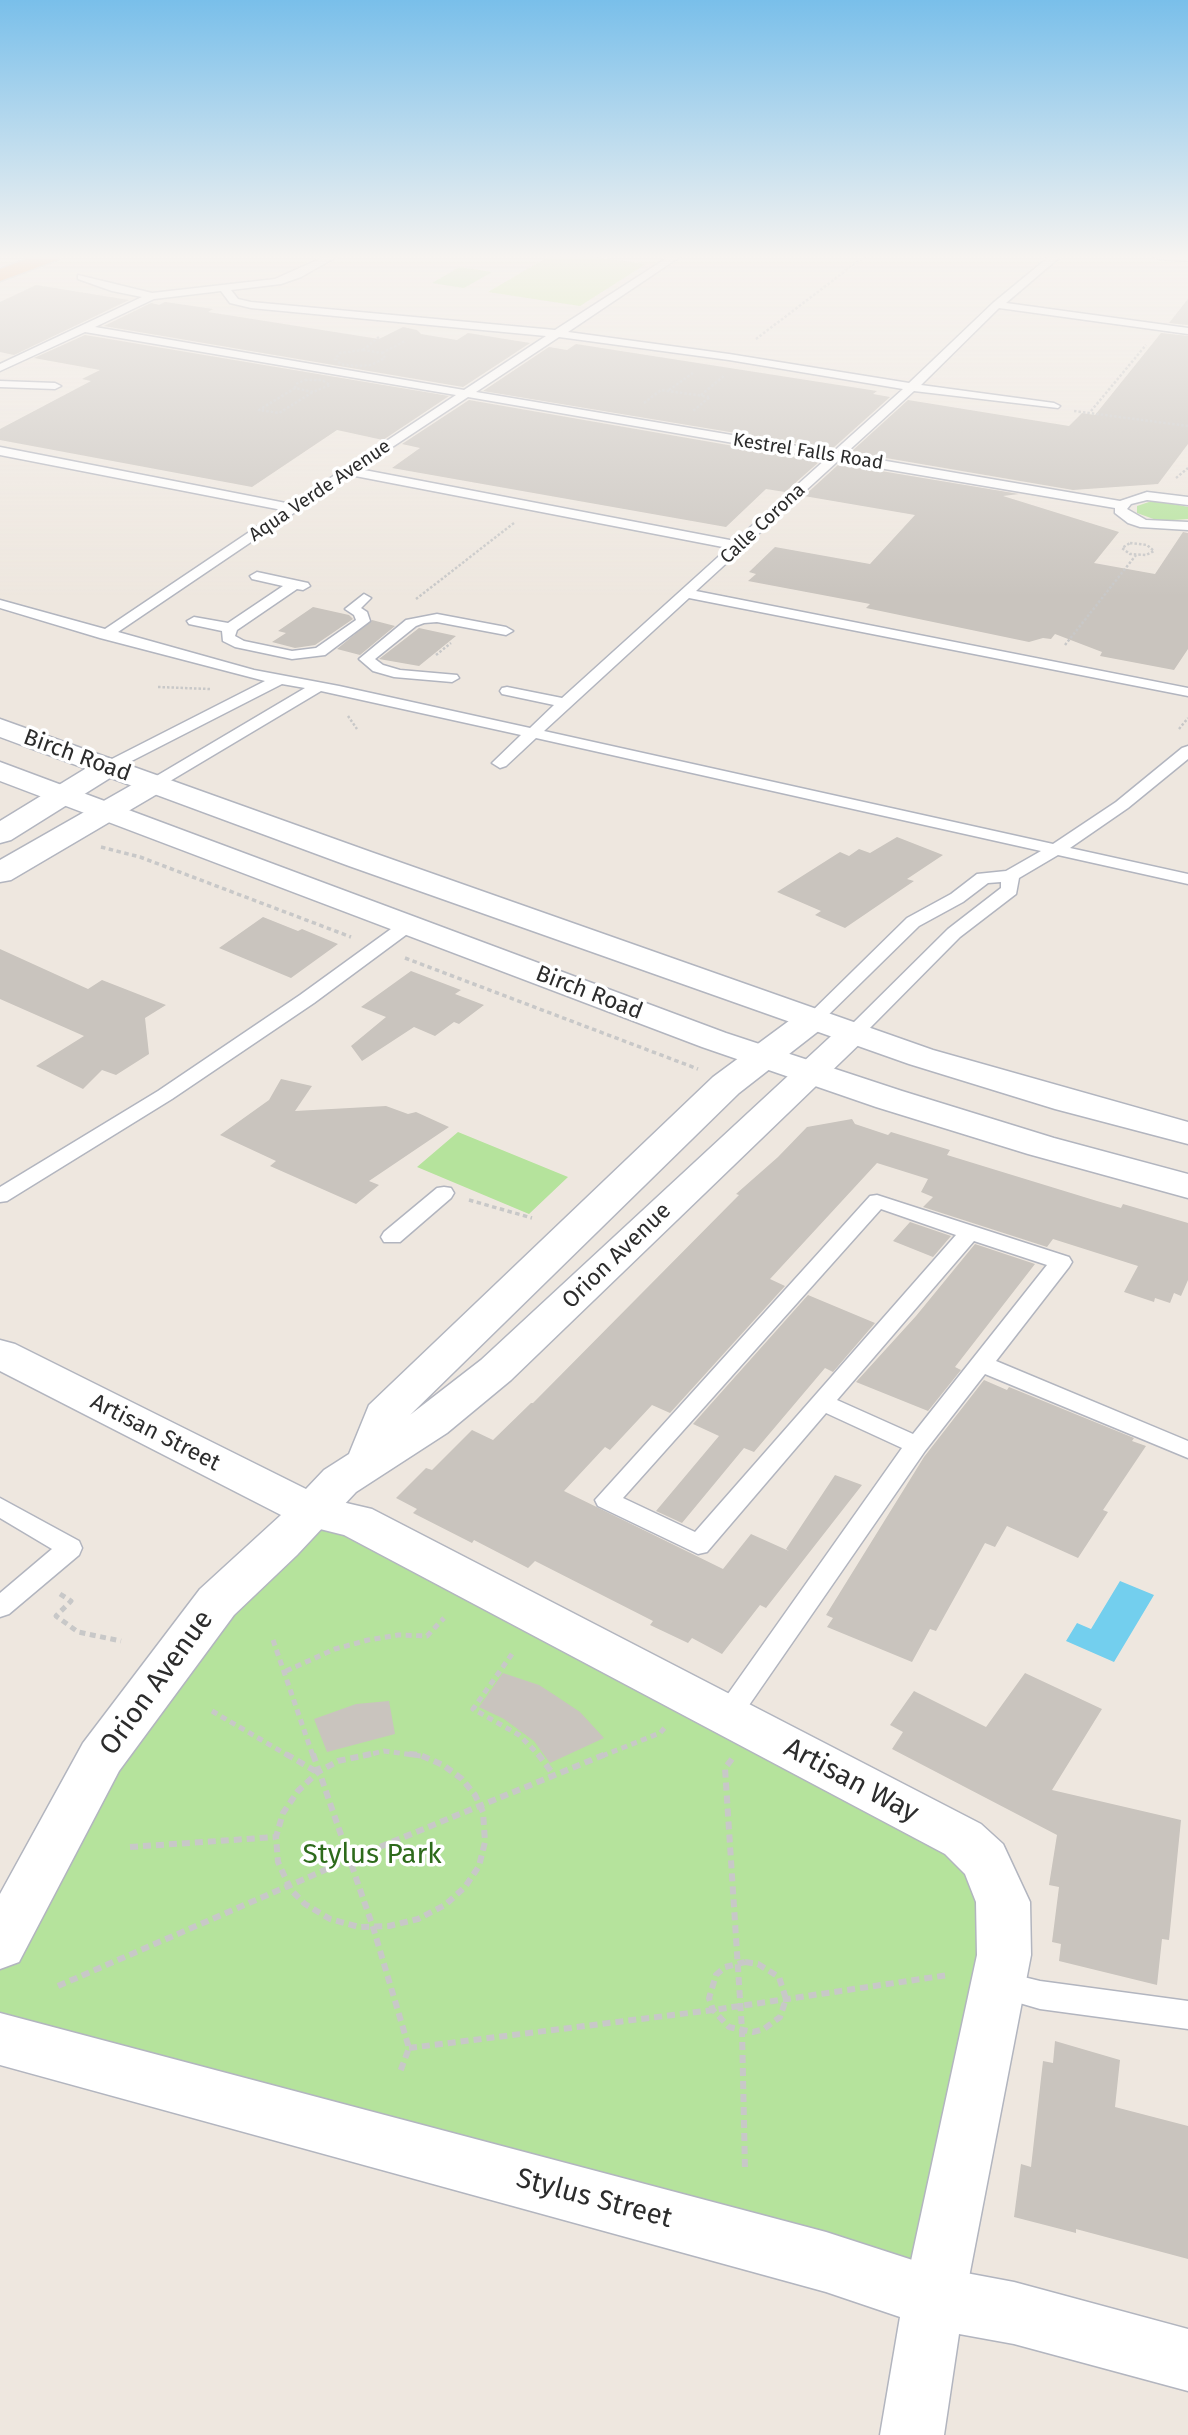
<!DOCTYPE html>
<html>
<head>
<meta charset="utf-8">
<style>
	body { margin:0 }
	canvas { display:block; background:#eee7df }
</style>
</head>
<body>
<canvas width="1188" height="2435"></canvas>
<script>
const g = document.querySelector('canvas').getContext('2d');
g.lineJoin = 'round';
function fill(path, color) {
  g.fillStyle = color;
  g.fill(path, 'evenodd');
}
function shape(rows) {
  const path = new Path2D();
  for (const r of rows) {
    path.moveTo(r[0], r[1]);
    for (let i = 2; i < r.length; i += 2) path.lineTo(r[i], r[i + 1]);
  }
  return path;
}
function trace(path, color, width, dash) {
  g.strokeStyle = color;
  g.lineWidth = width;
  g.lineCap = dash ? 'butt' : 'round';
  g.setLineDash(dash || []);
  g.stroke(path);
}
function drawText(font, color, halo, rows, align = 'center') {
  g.font = font + ' "Fira Sans",sans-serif';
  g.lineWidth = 7;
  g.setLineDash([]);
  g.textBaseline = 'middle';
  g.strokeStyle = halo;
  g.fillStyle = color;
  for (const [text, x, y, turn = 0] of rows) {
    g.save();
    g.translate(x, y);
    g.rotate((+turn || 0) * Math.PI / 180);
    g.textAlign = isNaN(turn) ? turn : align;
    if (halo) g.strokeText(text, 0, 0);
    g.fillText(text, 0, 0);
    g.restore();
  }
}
fill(shape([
	[460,267,492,272,464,288,432,283],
	[1155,500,1188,507,1188,519,1159,521,1137,513,1137,506],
	[458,1132,568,1177,529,1214,417,1167],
	[312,1511,980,1872,1000,1911,934,2298,0,2039,0,1945,116,1736]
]), '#b5e39c');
fill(shape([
	[550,256,586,256,646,264,580,306,488,292]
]), '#c8ea98');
fill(shape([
	[1120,1581,1154,1595,1114,1662,1066,1641,1077,1623,1091,1629]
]), '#73cfee');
fill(shape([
	[36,285,129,300,14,355,0,352,0,302],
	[1188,299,1188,325,1169,323],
	[165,302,213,309,208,312,379,339,403,327,417,330,421,334,457,340,468,333,530,343,463,387,104,326,151,303,159,305],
	[1161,333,1188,336,1188,444,1158,484,1073,490,851,452,908,400,1069,426,1082,413,1095,415],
	[85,335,449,396,383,440,337,430,252,487,0,440,0,429,91,381,82,379,100,370,34,358],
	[576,344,877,391,873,394,890,397,832,449,483,391,549,347,567,350],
	[469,400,820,461,785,492,766,489,726,527,392,468,420,448,402,444],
	[839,464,1019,494,1003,496,1119,532,1094,563,1155,574,1183,532,1188,533,1188,649,1174,670,1100,656,1102,652,1055,634,1051,639,1043,638,1029,642,866,608,870,604,748,581,756,574,749,572,775,547,870,564,915,515,804,496],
	[313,607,349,615,353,619,315,645,295,648,272,642,286,633,278,631],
	[372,620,395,626,360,655,337,649],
	[419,628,456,636,419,666,379,659],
	[897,837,943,855,907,879,914,881,845,928,815,915,821,911,777,892,840,852,849,856,859,849,870,853],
	[263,917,298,931,302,929,338,944,291,978,219,948],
	[0,949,88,989,102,980,166,1005,145,1018,149,1054,116,1075,102,1070,83,1089,36,1066,84,1036,0,999],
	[411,971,461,990,455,994,484,1005,459,1024,454,1022,435,1036,414,1027,362,1061,351,1046,386,1017,361,1007],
	[281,1079,312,1086,295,1111,386,1106,408,1114,416,1112,449,1127,369,1181,379,1185,356,1204,270,1166,276,1161,220,1135,269,1100],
	[852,1119,855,1124,888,1135,891,1132,950,1150,947,1155,1097,1201,1121,1208,1123,1204,1188,1223,1188,1280,1181,1296,1174,1293,1170,1303,1155,1298,1154,1302,1124,1292,1138,1266,1053,1239,1047,1247,923,1207,933,1197,921,1192,928,1179,877,1163,770,1279,785,1286,670,1413,652,1405,610,1450,605,1447,564,1491,723,1569,751,1534,789,1551,786,1549,835,1475,862,1485,766,1608,760,1605,722,1654,692,1638,688,1643,650,1625,653,1621,535,1561,528,1568,474,1540,472,1543,413,1513,417,1509,396,1498,426,1468,432,1470,472,1430,493,1440,531,1403,533,1403,739,1195,736,1194,778,1157,807,1127],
	[910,1222,951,1236,933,1257,893,1241],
	[975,1244,1035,1264,955,1367,961,1370,928,1411,856,1382,916,1316],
	[808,1295,875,1323,833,1372,825,1368,754,1452,744,1448,682,1523,656,1511,719,1436,693,1424],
	[984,1380,1007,1390,1009,1387,1134,1438,1132,1441,1146,1446,1103,1510,1108,1512,1078,1558,1007,1526,995,1547,985,1543,936,1631,930,1629,912,1662,827,1627,833,1618,826,1615,924,1457],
	[503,1673,539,1685,553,1694,580,1712,604,1738,550,1763,534,1741,504,1719,479,1707],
	[1025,1673,1102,1709,1052,1790,1181,1820,1169,1940,1162,1939,1157,1985,1059,1961,1061,1944,1052,1942,1059,1887,1049,1885,1057,1835,892,1749,903,1732,890,1725,914,1691,986,1727],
	[389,1701,395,1734,327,1752,314,1719,356,1704],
	[1055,2041,1120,2060,1115,2107,1188,2126,1188,2259,1076,2229,1076,2233,1014,2217,1021,2164,1031,2167,1043,2061,1053,2063]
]), '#c9c4be');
const service = shape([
	[326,256,338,256,301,277,281,284,231,290,238,299,251,302,555,330,670,256,681,256,568,332,729,354,909,383,993,303,1050,256,1061,256,1006,303,1188,328,1188,334,999,308,921,385,1054,403,1060,406,1058,408,914,391,845,454,1120,501,1147,492,1188,497,1188,505,1147,500,1131,504,1127,509,1146,520,1188,522,1188,530,1140,527,1128,523,1115,513,1115,508,838,461,696,591,1188,688,1188,696,689,598,544,731,1053,844,1116,802,1182,748,1188,746,1188,759,1128,808,1070,848,1188,874,1188,884,1058,855,1019,878,1016,894,960,937,861,1037,854,1039,845,1033,847,1029,948,929,1001,888,1001,882,988,883,963,902,919,926,820,1023,806,1023,804,1019,907,918,951,894,977,874,1006,871,1041,851,536,738,506,766,500,768,492,763,521,735,321,691,160,787,148,787,146,784,148,781,305,688,282,684,114,770,102,770,100,767,102,764,265,681,100,638,0,608,0,600,105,629,282,510,0,455,0,447,291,504,456,395,85,332,0,371,0,364,142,297,112,291,78,279,78,275,152,293,275,279,326,256],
	[221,291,230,303,251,308,546,336,464,390,95,327,154,299,221,291],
	[559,337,729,360,903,389,833,452,476,392,559,337],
	[468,397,826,459,735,541,359,469,468,397],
	[350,475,728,548,562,698,507,687,502,688,500,691,502,694,554,705,530,728,339,686,254,670,118,632,350,475],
	[1154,256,1188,256,1188,261,1159,259,1154,256],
	[0,381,55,383,61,386,55,389,0,387,0,381],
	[257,572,308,583,310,586,303,590,297,589,237,630,235,636,244,641,292,651,316,648,356,620,354,615,345,609,364,594,371,598,361,608,367,612,370,621,325,655,292,659,235,647,223,641,222,631,189,624,187,621,194,617,228,623,283,586,252,579,250,576,257,572],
	[437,614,506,627,513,631,506,635,437,622,424,623,416,626,375,659,383,665,400,670,457,675,459,678,452,682,394,677,373,671,359,659,406,620,437,614],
	[408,920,417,925,414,929,314,1003,172,1099,7,1201,0,1202,0,1187,158,1091,300,995,402,921,408,920],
	[444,1187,451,1188,454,1193,451,1198,400,1242,384,1242,381,1237,384,1232,437,1188,444,1187],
	[877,1195,1069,1257,1072,1262,1069,1267,996,1361,1188,1441,1188,1458,985,1374,925,1451,736,1724,727,1727,718,1724,714,1716,718,1708,902,1448,826,1413,707,1552,698,1554,598,1506,595,1500,870,1196,877,1195],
	[881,1209,956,1235,695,1532,623,1498,881,1209],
	[974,1241,1047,1265,913,1434,837,1400,974,1241],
	[0,1498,79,1541,82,1548,79,1555,9,1614,0,1617,0,1593,52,1549,0,1518,0,1498],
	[999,1971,1040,1981,1188,2001,1188,2029,1040,2009,999,1997,988,1993,984,1984,988,1975,999,1971]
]);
const minor = shape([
	[312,1495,372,1509,981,1824,1003,1844,1030,1902,1031,1955,965,2298,956,2320,934,2329,912,2320,903,2298,977,1955,976,1902,965,1874,945,1854,344,1535,296,1523,290,1511,296,1499,312,1495]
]);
const tertiary = shape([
	[108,758,118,761,122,767,118,773,11,840,0,843,0,821,98,761,108,758],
	[154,775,164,778,169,784,164,790,11,880,0,882,0,860,144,778,154,775],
	[813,1009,825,1012,830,1019,825,1026,739,1093,410,1415,481,1360,842,1026,854,1023,866,1026,871,1033,511,1380,447,1433,356,1492,297,1555,234,1615,119,1771,19,1962,0,1969,0,1894,83,1743,200,1589,281,1515,0,1371,0,1340,15,1344,306,1489,324,1470,349,1454,369,1405,713,1077,801,1012,813,1009],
	[0,2013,826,2232,934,2267,1014,2282,1188,2329,1188,2391,1014,2344,959,2334,944,2435,880,2435,900,2317,826,2292,0,2065,0,2013]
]);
const secondary = shape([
	[0,719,371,852,933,1050,1188,1122,1188,1144,1055,1109,909,1064,349,866,0,737,0,719],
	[0,762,726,1033,902,1091,1054,1138,1188,1174,1188,1198,1028,1154,876,1107,702,1047,0,781,0,762]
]);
const motorway = shape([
	[35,256,60,256,57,260,0,281,0,269,35,256]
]);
trace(service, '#b2b5bf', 3);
trace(minor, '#b2b5bf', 3);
trace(tertiary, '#b2b5bf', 3);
trace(secondary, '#b2b5bf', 3);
trace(motorway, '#c8c8c8', 3);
trace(shape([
	[756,339,865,256],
	[363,350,379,337],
	[363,350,382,353,385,358,371,365,355,366,341,364,335,359,340,353,363,350],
	[382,353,405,341],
	[305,380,322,380,330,385,313,392,295,388,296,384,305,380],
	[295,388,259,410,279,413,313,392],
	[669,390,693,373],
	[701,395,724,376],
	[644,403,661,390,710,397,693,411],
	[1074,411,1188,426],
	[1091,411,1146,345],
	[1176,478,1188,468],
	[1130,543,1147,545,1154,551,1146,555,1130,554,1122,548,1130,543],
	[416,599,514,523],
	[1065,645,1136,555],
	[436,655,451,643],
	[158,687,210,689],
	[348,716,357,729],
	[1179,729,1188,718]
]), '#c8c8c8', 2.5, [2.5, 2]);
trace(shape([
	[101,847,140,857,351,937],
	[405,958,698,1069],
	[469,1200,532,1218]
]), '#c8c8c8', 3.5, [4.5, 3.5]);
trace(shape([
	[60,1594,71,1601,56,1616,78,1632,121,1641],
	[273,1640,313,1756],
	[512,1654,473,1709,519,1735,540,1756],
	[286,1671,335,1649,368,1640,398,1635,427,1636,444,1618],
	[212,1711,289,1756],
	[363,1756,384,1751,421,1756],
	[602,1756,660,1733,667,1725]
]), '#c8c8c8', 5, [6, 4.5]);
trace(shape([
	[286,1754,317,1772],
	[313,1754,373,1927,409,2048,400,2072],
	[371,1754,338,1761,318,1772,298,1791,283,1813,276,1837,278,1862,291,1890,305,1904,330,1919,359,1927,389,1926,418,1919,445,1905,465,1887,479,1866,485,1842,483,1812,475,1795,462,1779,443,1765,420,1755,409,1754],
	[538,1754,553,1774],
	[732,1759,725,1768,742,2030,745,2170],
	[130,1847,276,1837],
	[745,1962,758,1964,779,1977,786,1999,780,2017,764,2029,753,2032,729,2027,713,2010,709,1998,716,1975,725,1967,745,1962],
	[58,1986,348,1860,606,1754],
	[409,2048,713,2010,948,1975]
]), '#c8c8c8', 6, [8, 5]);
fill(service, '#fff');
fill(minor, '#fff');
fill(tertiary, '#fff');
fill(secondary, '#fff');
fill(motorway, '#fd9f5a');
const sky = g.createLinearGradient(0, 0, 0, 597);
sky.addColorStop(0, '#79bfea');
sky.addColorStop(0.43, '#f7f4f1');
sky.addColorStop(1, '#f7f4f100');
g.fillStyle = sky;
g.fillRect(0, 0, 1188, 597);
drawText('19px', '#2c2c2c', '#fff', [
	["Kestrel Falls Road",808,452,9],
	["Aqua Verde Avenue",320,491,-34],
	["Calle Corona",763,524,-43]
]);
drawText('23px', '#2c2c2c', '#fff', [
	["Birch Road",77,756,20],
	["Birch Road",589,993,21],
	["Orion Avenue",617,1256,-44],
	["Artisan Street",155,1433,27]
]);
drawText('28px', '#2c2c2c', '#fff', [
	["Orion Avenue",157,1683,-54],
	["Artisan Way",851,1781,28],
	["Stylus Street",594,2199,15]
]);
drawText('28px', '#2d6a1b', '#fff', [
	["Stylus Park",372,1855]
]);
</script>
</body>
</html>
